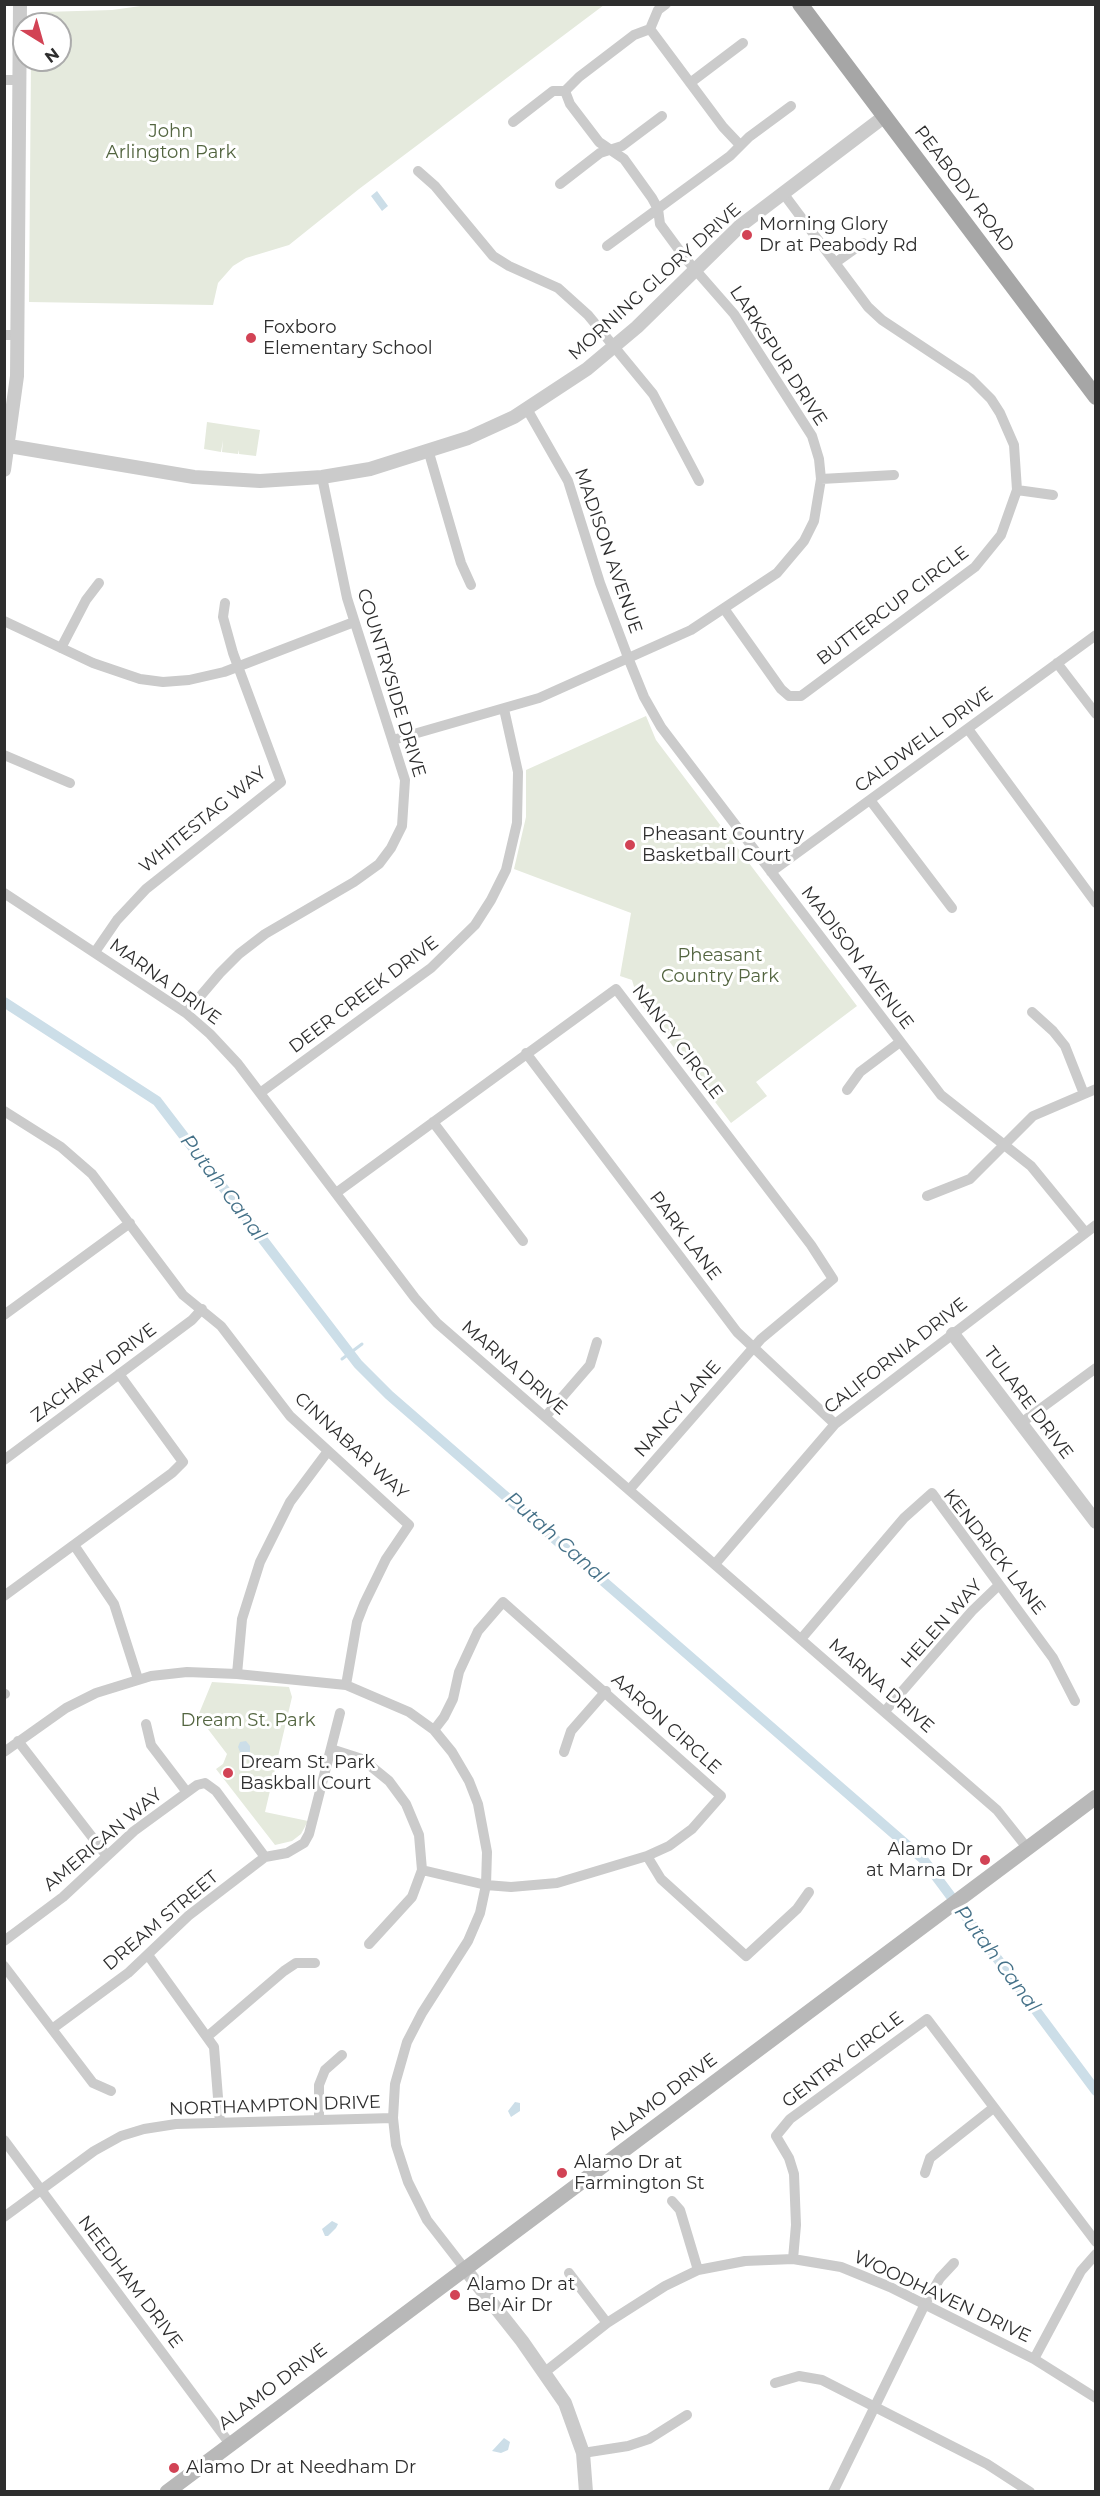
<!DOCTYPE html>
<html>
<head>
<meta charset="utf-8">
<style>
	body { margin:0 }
	#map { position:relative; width:1100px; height:2496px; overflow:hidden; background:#fff; font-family:Montserrat,sans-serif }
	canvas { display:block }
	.frame { position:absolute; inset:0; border:6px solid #2e2e2e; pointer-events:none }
	.north { position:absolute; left:12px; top:12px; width:60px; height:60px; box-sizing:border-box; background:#fff; border:2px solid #ababab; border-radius:50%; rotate:143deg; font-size:16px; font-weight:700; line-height:24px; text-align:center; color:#2e2e2e }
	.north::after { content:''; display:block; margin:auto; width:21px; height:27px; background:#d24355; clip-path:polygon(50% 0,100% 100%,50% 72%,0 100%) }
</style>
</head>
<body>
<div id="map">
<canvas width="1100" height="2496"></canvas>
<div class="frame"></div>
<div class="north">N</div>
</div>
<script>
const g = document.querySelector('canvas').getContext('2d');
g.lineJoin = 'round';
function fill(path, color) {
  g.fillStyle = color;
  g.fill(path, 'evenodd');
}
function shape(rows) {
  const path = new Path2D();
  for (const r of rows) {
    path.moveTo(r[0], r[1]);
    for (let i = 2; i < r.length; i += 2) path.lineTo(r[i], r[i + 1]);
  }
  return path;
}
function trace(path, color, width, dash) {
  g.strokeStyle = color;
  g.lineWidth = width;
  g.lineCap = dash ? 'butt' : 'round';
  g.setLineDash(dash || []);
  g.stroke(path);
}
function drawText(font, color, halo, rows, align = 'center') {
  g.font = font + ' Montserrat,sans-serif';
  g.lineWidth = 6;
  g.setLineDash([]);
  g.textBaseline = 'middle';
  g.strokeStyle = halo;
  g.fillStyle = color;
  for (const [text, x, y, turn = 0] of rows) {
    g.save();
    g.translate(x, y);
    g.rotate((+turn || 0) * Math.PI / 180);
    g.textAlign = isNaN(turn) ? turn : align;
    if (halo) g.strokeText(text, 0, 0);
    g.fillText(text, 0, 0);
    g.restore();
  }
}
fill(shape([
	[155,4,604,4,604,5,359,189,289,245,246,258,233,266,218,283,213,305,29,302,31,60,60,60,60,24,33,24,34,20,43,12,112,10],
	[207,422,260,430,256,456,239,454,239,450,238,454,222,452,223,440,221,452,204,449],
	[646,716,656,740,857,1006,756,1082,767,1096,731,1123,638,1000,632,980,620,976,631,913,514,869,526,817,526,770],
	[212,1682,289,1687,292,1697,265,1812,308,1821,301,1834,292,1841,275,1845,216,1769,223,1764,227,1754,198,1716]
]), '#e5eadd');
fill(shape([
	[377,191,388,206,382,211,371,196],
	[246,1741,250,1746,250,1754,248,1759,243,1759,238,1747,240,1742],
	[515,2102,520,2103,520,2111,511,2117,508,2111],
	[332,2221,338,2224,336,2228,328,2236,325,2236,322,2229],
	[504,2438,510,2442,508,2450,501,2453,492,2451]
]), '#ccdee8');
trace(shape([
	[342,1359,362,1344]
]), '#ccdee8', 3);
trace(shape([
	[4,1002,157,1101,358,1364,389,1395,923,1859,1096,2091]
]), '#ccdee8', 10);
trace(shape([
	[650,29,723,127,740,145],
	[650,29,658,10,666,4],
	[4,80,20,80],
	[690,83,743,43],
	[513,122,553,91,565,91,579,77,634,35,650,29],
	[418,171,435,186,493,256,509,266,558,288,588,315,653,394,699,481],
	[560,184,600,153,622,146,662,116],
	[607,246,730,156,749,137,791,106],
	[835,263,863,243],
	[4,335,18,335],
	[527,409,568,481,600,583,629,660,644,697,661,727,941,1095,1031,1166,1085,1232],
	[429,453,461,563,471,585],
	[821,479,894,475],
	[1017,490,1053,495],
	[725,610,781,689,789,696,801,696,975,567,1001,535,1017,490,1014,445,1000,413,991,399,971,379,882,320,868,307,783,193],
	[4,621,93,663,140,679,163,682,189,680,224,672,354,622],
	[61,648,86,600,99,583],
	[1057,663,1096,714],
	[968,729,1096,903],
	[393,740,539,698,691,630,777,573,804,541,814,521,821,479,819,459,812,436,734,314,685,258,660,224,658,209,652,198,624,159,599,142,570,104,565,91],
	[4,755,70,783],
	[870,800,952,908],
	[771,872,1096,635],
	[4,893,186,1013,210,1034,238,1064,415,1298,437,1323,997,1810,1028,1849],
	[95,952,117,920,146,889,281,782,233,653,223,617,225,603],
	[1032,1012,1053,1031,1065,1046,1084,1094],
	[186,1013,220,973,239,954,265,934,354,882,379,864,391,848,402,826,405,780,347,598,322,477],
	[526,1053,737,1332,835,1424],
	[847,1090,860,1072,900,1042],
	[260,1093,431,968,475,925,491,900,506,870,517,823,518,772,504,709],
	[4,1111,61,1147,92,1174,183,1295,221,1326,290,1416,409,1525,386,1559,364,1604,357,1622,346,1685],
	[433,1122,523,1241],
	[336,1193,616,989,811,1245,833,1279,761,1339,629,1490],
	[927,1196,970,1179,1033,1116,1096,1089],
	[4,1315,130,1223],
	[545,1417,590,1365,597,1342],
	[1021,1423,1096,1368],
	[4,1460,192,1320,202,1309],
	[74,1545,114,1604,138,1679],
	[715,1564,835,1424,1096,1225],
	[4,1596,172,1473,183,1462,119,1374],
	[801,1639,904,1518,932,1493,1053,1658,1075,1701],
	[237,1674,242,1619,260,1562,290,1502,328,1451],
	[4,1694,5,1694],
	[885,1711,972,1611,999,1585],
	[146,1724,151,1745,186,1791],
	[18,1741,106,1855],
	[331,1749,362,1759,389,1781,406,1804,419,1835,422,1870,412,1897,369,1944],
	[4,1752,66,1708,96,1693,151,1676,187,1672,237,1674,346,1685,409,1712,434,1730,452,1752,469,1781,478,1804,487,1852,486,1885,480,1913,468,1941,422,2013,407,2042,395,2084,393,2118,396,2145,408,2182,427,2220,465,2269],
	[564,1752,571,1731,606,1691],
	[647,1856,661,1879,746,1956,797,1909,809,1892],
	[422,1870,486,1885,511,1887,557,1883,647,1856,669,1846,692,1829,721,1796,503,1602,478,1631,459,1672,453,1699,444,1717,434,1730],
	[4,1941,63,1897,134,1831,197,1785,205,1783,216,1791,265,1857],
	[148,1955,214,2047,220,2123],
	[4,1966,93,2083,111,2091],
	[52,2029,128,1973,188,1916,265,1857,287,1853,304,1843,309,1834,340,1713],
	[208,2036,284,1971,296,1963,315,1963],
	[319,2120,319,2085,325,2070,342,2055],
	[4,2140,230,2444],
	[925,2173,930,2158,992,2109],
	[672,2201,680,2210,698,2270],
	[4,2217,94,2151,121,2136,144,2129,176,2124,393,2118],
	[793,2259,796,2225,794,2174,789,2158,776,2136,790,2119,927,2019,1096,2242],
	[569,2273,607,2323],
	[1034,2359,1081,2271,1096,2254],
	[545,2372,607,2323,665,2286,698,2270,745,2261,793,2259,841,2267,890,2287,1034,2359,1096,2398],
	[775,2383,799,2376,822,2380,987,2464,1030,2492],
	[583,2453,628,2446,649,2439,687,2415],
	[833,2492,925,2304,940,2278,954,2263]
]), '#cbcbcb', 10);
trace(shape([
	[9,446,194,477,260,481,322,477,370,469,468,438,514,417,587,369,637,327,740,226,885,116],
	[4,470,17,376,20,4],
	[953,1334,1096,1522],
	[465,2269,522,2341,565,2403,583,2453,586,2492]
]), '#cbcbcb', 14);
trace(shape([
	[167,2492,1096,1797]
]), '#b8b8b8', 15);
trace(shape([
	[800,4,1096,397]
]), '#a6a6a6', 16);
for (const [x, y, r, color] of [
	[747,235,6,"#d24355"],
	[251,338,6,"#d24355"],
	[630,845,6,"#d24355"],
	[228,1773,6,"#d24355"],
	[985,1860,6,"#d24355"],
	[562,2173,6,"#d24355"],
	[455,2295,6,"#d24355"],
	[174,2468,6,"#d24355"]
]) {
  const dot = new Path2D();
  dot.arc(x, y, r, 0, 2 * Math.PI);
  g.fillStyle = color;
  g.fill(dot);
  trace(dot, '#fff', 2);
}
drawText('18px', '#536540', '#fff', [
	["John",171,132],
	["Arlington Park",171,153],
	["Pheasant",720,956],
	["Country Park",720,977],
	["Dream St. Park",248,1721]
]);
drawText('18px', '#2e2e2e', '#fff', [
	["PEABODY ROAD",964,189,53],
	["MORNING GLORY DRIVE",655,282,-42],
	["LARKSPUR DRIVE",778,356,57],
	["MADISON AVENUE",608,551,71],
	["BUTTERCUP CIRCLE",893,606,-37],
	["COUNTRYSIDE DRIVE",391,683,73],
	["CALDWELL DRIVE",924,740,-36],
	["WHITESTAG WAY",203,820,-39],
	["MADISON AVENUE",857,958,53],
	["MARNA DRIVE",165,982,36],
	["DEER CREEK DRIVE",364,995,-37],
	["NANCY CIRCLE",677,1042,53],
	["PARK LANE",685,1236,53],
	["CALIFORNIA DRIVE",896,1356,-38],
	["MARNA DRIVE",514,1368,41],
	["ZACHARY DRIVE",94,1373,-37],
	["TULARE DRIVE",1028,1403,53],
	["NANCY LANE",678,1409,-49],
	["CINNABAR WAY",351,1446,43],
	["KENDRICK LANE",994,1552,52],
	["HELEN WAY",942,1624,-48],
	["MARNA DRIVE",881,1686,41],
	["AARON CIRCLE",666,1724,42],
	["AMERICAN WAY",103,1840,-40],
	["DREAM STREET",161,1921,-40],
	["GENTRY CIRCLE",843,2060,-37],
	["ALAMO DRIVE",663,2097,-37],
	["NORTHAMPTON DRIVE",275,2106,-2],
	["NEEDHAM DRIVE",130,2282,53],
	["WOODHAVEN DRIVE",942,2297,25],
	["ALAMO DRIVE",273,2387,-37]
]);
drawText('18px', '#2e2e2e', '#fff', [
	["Morning Glory",759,225],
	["Dr at Peabody Rd",759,246],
	["Foxboro",263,328],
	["Elementary School",263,349],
	["Pheasant Country",642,835],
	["Basketball Court",642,856],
	["Dream St. Park",240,1763],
	["Baskball Court",240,1784],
	["Alamo Dr",973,1850,"right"],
	["at Marna Dr",973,1871,"right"],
	["Alamo Dr at",574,2163],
	["Farmington St",574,2184],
	["Alamo Dr at",467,2285],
	["Bel Air Dr",467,2306],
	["Alamo Dr at Needham Dr",186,2468]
], 'left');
drawText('italic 20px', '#457188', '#fff', [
	["Putah Canal",223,1188,53],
	["Putah Canal",556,1538,41],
	["Putah Canal",997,1959,53]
]);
</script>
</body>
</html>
